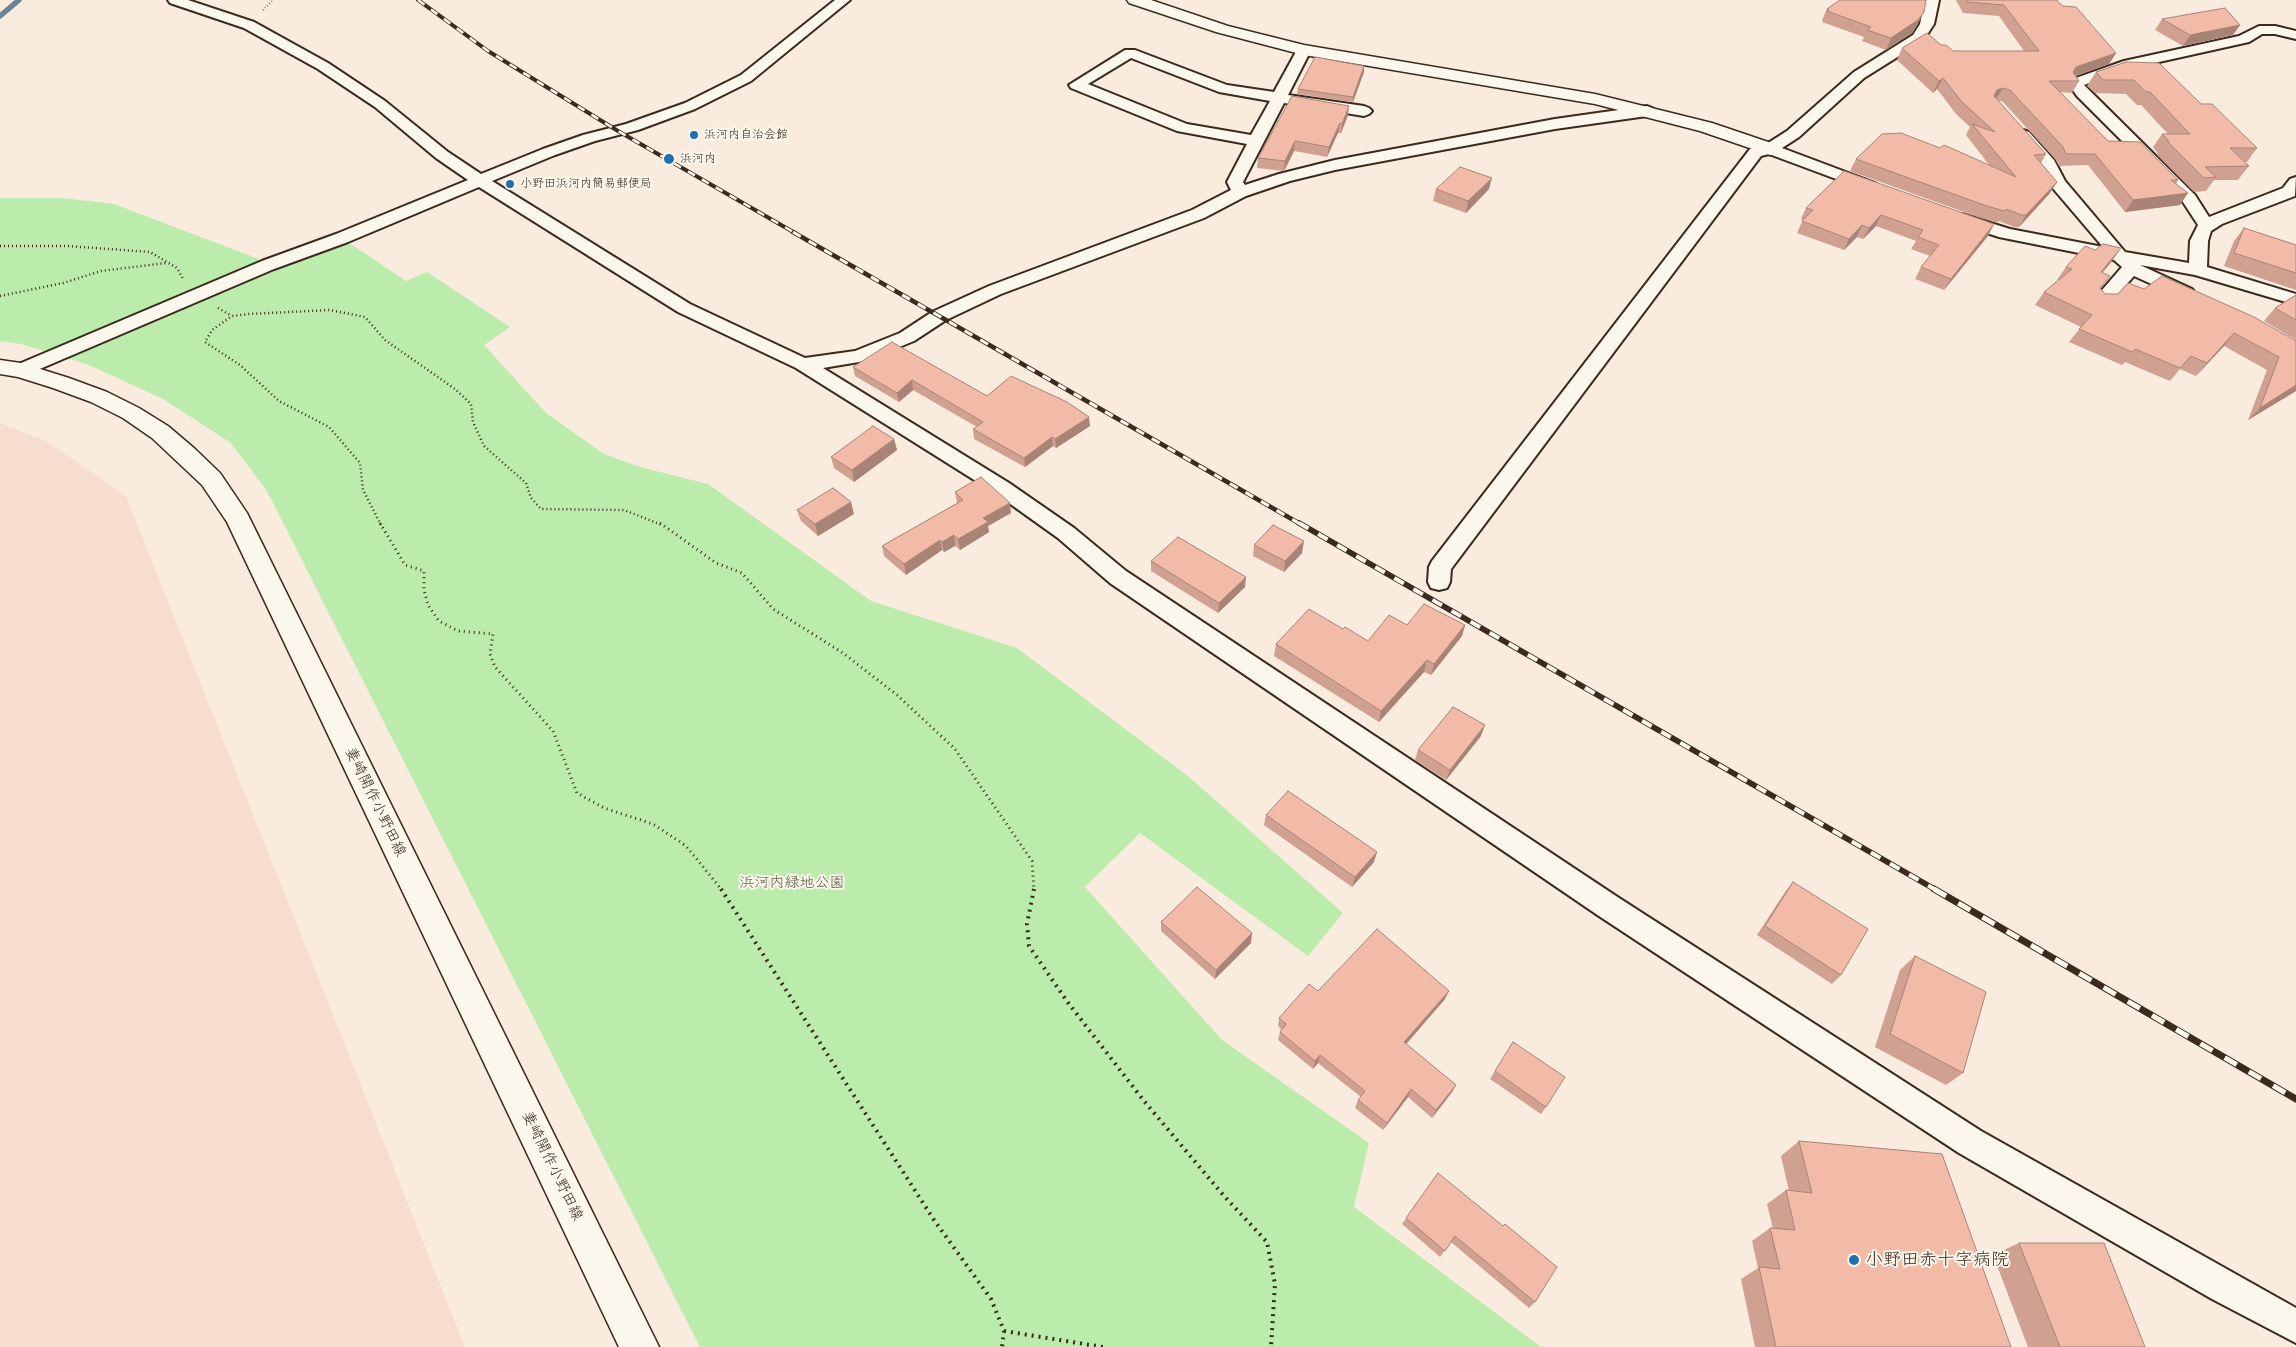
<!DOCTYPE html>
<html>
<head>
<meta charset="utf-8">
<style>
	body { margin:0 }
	canvas { display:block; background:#f9ebde }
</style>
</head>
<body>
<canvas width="2296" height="1347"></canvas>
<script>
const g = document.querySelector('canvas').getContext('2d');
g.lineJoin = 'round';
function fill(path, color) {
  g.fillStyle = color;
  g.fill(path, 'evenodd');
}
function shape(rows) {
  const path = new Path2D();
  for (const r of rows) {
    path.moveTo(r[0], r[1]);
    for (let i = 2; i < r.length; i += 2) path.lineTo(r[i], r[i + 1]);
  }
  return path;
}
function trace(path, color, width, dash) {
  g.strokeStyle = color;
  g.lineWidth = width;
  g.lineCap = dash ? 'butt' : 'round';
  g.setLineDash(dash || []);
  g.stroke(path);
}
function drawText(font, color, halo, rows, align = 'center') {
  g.font = font + ' Pangolin,"Klee One",sans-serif';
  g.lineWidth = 4;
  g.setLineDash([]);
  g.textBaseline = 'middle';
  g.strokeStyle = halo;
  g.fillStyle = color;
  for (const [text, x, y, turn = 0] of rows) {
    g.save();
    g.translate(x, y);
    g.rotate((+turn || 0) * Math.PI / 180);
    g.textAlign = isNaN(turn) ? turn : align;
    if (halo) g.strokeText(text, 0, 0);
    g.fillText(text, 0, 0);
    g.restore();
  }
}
fill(shape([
	[0,423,46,441,126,496,465,1347,0,1347]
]), '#f7ddce');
fill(shape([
	[0,198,62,198,114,204,256,258,268,265,342,238,406,281,427,272,510,327,484,345,546,413,604,454,640,467,708,484,871,601,1017,648,1188,776,1343,913,1308,956,1140,833,1085,887,1222,1040,1369,1143,1354,1207,1541,1347,700,1347,267,491,231,443,163,399,89,365,21,344,0,341]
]), '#bbecac');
trace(shape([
	[0,16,19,0]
]), '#6a8497', 5.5);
const minor = shape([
	[168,0,188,0,254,22,328,63,385,101,448,152,481,174,543,149,583,135,626,124,685,103,741,75,835,0,850,0,751,81,695,109,638,130,595,141,555,155,492,181,690,304,805,358,855,351,900,333,932,312,989,286,1192,210,1231,190,1227,182,1247,144,1177,131,1071,88,1069,85,1125,50,1135,50,1227,85,1274,92,1297,50,1304,46,1311,50,1288,95,1364,106,1369,108,1372,111,1369,114,1364,116,1284,103,1243,182,1245,185,1279,174,1335,160,1555,119,1647,106,1652,108,1655,111,1652,114,1647,116,1555,129,1335,170,1290,181,1246,196,1204,218,1001,294,946,320,914,341,865,361,823,368,1009,483,1074,528,1126,571,1619,898,1981,1131,2296,1308,2296,1343,2212,1299,1959,1153,1599,916,1110,583,1058,538,995,493,796,368,678,312,479,187,348,242,274,269,28,374,21,376,14,374,11,370,14,366,262,261,336,234,468,180,436,158,375,107,318,69,244,28,170,3,168,0],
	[1131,58,1219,92,1270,101,1251,135,1187,124,1088,84,1131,58],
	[1925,0,1939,0,1934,24,1923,41,1864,78,1799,137,1782,148,1875,183,1877,186,1875,189,1863,189,1769,154,1761,156,1451,569,1450,582,1447,588,1439,590,1431,588,1428,582,1429,567,1432,561,1750,149,1765,145,1787,131,1854,72,1913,35,1920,24,1925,0],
	[2259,26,2275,26,2296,31,2296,39,2275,34,2262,34,2249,42,2132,68,2084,85,2195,195,2209,217,2283,188,2290,179,2296,177,2295,196,2222,224,2211,231,2208,241,2207,267,2296,294,2296,305,2195,275,2140,265,2192,289,2195,293,2192,297,2186,298,2180,297,2134,276,2108,305,2102,306,2096,305,2093,301,2096,297,2122,267,2114,260,1999,237,1956,223,1954,219,1956,215,1962,214,2010,229,2103,247,2051,186,2041,165,2015,135,2017,132,2023,130,2029,132,2054,160,2065,181,2125,252,2189,263,2190,241,2198,225,2183,202,2077,96,2068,83,2070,80,2124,61,2239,36,2259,26]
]);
const tertiary = shape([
	[1127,0,1151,0,1228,26,1304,45,1595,94,1712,123,1777,145,1779,149,1777,153,1770,155,1700,131,1595,104,1304,55,1216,32,1129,3,1127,0]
]);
const secondary = shape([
	[0,360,21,363,69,378,107,392,139,408,168,426,195,449,220,473,247,513,659,1347,619,1347,227,522,202,485,152,438,123,418,91,402,53,388,18,377,0,374,0,360]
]);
trace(minor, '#3b2a1e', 4);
trace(tertiary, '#3b2a1e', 3);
trace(secondary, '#3b2a1e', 3);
trace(shape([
	[263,10,273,0]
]), '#3b2a1e', 2, [0.5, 2.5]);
trace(shape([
	[0,246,67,246,150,252,177,268,183,279],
	[0,296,63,283,101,271,166,263],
	[218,308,232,316],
	[381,525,363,490,360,463,329,427,279,401,240,365,205,342,212,330,232,316,249,314,330,310,365,317,385,340,455,389,471,404,473,422,484,446,526,483,531,498,541,509,624,510,662,525]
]), '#3b2a1e', 2.5, [1, 3]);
trace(shape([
	[380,523,405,565,424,571,424,590,428,605,439,621,458,631,493,634,490,654,495,667,553,731,577,793,604,808,653,824,686,846,722,890],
	[660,523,716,563,742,573,773,609,843,653,897,695,955,749,1032,861,1034,890]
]), '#3b2a1e', 3, [1, 4]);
trace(shape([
	[721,889,934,1220,991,1299,1004,1331,1002,1347],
	[1034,889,1027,924,1029,946,1069,1004,1144,1101,1224,1196,1267,1242,1275,1284,1271,1347],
	[1004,1331,1103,1347]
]), '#3b2a1e', 4, [2, 5]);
fill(minor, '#fbf7ec');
fill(tertiary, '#fbf7ec');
fill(secondary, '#fbf7ec');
const railFar3 = shape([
	[418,0,488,51,618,131,795,233]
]);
const railFar2 = shape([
	[793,232,1302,525]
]);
const railFar1 = shape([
	[1299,523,1936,890]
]);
const rail = shape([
	[1934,889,2296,1099]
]);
trace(railFar3, '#3b2a1e', 4);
trace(railFar2, '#3b2a1e', 4.5);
trace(railFar1, '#3b2a1e', 5.5);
trace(rail, '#3b2a1e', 7);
trace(railFar3, '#fbf7ec', 2.5, [8]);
trace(railFar2, '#fbf7ec', 3, [9]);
trace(railFar1, '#fbf7ec', 4, [11]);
trace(rail, '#fbf7ec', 5, [14]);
fill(shape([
	[1956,0,2057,0,2059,3,2116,53,2109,64,2076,76,2079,81,2072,93,2060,92,2108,141,2178,180,2176,184,2180,205,2125,212,2088,165,2059,166,2055,159,2003,102,1997,100,2046,154,2041,163,2050,193,2019,227,2014,227,1999,221,1997,223,1978,217,1850,171,1856,159,1940,148,1990,166,1966,135,1970,127,1956,114,1937,89,1933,93,1897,60,1902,48,1941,45,1953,51,2024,51,1999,16,1963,13],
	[1827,9,1924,12,1918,23,1913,32,1886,50,1862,41,1864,37,1822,22,1823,20,1822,20],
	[2162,19,2240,25,2233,35,2183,46,2155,30],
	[2126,62,2201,104,2257,148,2247,162,2244,162,2249,166,2238,180,2214,180,2206,191,2194,192,2157,155,2158,154,2153,147,2162,134,2168,134,2141,105,2137,105,2126,94,2095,93,2087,86,2096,72],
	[1364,72,1353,102,1297,94,1298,89],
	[1348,115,1341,133,1338,133,1327,157,1294,151,1284,171,1257,168,1258,158],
	[1844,171,1988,236,1944,290,1915,279,1921,267,1930,256,1911,249,1916,241,1876,226,1863,239,1857,237,1844,250,1797,233,1803,220,1801,219,1806,208],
	[1436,189,1489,189,1466,213,1433,201],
	[2244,228,2296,245,2296,290,2224,266,2234,241],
	[2095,250,2112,261,2102,273,2101,289,2105,294,2118,294,2144,289,2296,341,2296,391,2248,420,2267,370,2224,346,2196,376,2180,369,2170,381,2125,362,2122,365,2069,342,2081,327,2035,305,2044,292,2059,280,2057,280,2066,267],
	[2296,295,2296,340,2264,321,2275,308],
	[853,367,987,396,1090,426,1056,448,1053,446,1025,467,974,439,973,429,977,427,913,390,899,402,855,376],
	[894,439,897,450,854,482,834,468,831,457],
	[955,492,1011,513,988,526,989,532,960,550,955,546,944,552,942,550,906,575,884,556,882,546,957,503],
	[797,510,854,514,818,536,801,521],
	[1254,545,1302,553,1284,572,1253,556],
	[1151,561,1245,587,1218,613,1151,571],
	[1407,625,1465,625,1462,636,1431,675,1424,672,1379,722,1274,656,1276,644,1343,629,1368,641],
	[1481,736,1446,780,1415,760,1418,750],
	[1266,815,1374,862,1352,887,1264,825],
	[1793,882,1841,975,1832,984,1757,935,1785,892],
	[1161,922,1251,943,1215,979,1161,931],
	[1915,956,1963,1073,1946,1085,1875,1047,1900,970],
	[1318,991,1445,999,1406,1044,1456,1085,1452,1092,1432,1118,1408,1097,1383,1130,1355,1108,1358,1100,1361,1097,1318,1063,1313,1069,1278,1040,1280,1032,1282,1030,1278,1026,1279,1018],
	[1495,1071,1546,1107,1541,1114,1490,1079],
	[1799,1141,2011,1347,1755,1347,1741,1279,1758,1268,1752,1241,1770,1228,1773,1229,1767,1204,1786,1190,1789,1191,1781,1156],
	[1438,1173,1535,1302,1529,1308,1451,1242,1440,1257,1402,1224],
	[2019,1243,2145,1347,2028,1347,1993,1255]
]), '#d0a190');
fill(shape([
	[1924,12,1918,23,1913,32,1886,50,1891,38],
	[2240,25,2233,35,2183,46,2190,35],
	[2116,53,2109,64,2069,78,2066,83,2076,67],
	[1364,66,1364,72,1353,102,1353,97],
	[1943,78,1937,89,1933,93,1939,81],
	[2003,88,1996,99,1991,102,1997,90],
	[1349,106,1348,115,1341,133,1342,124],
	[1340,123,1338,133,1327,157,1329,147],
	[1295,141,1294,151,1284,171,1285,161],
	[1492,178,1489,189,1466,213,1468,201],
	[2057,182,2050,193,2019,227,2026,215],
	[2188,193,2180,205,2125,212,2133,200],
	[1881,215,1876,226,1863,239,1869,228],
	[1994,224,1988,236,1944,290,1951,279],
	[1862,225,1857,237,1844,250,1849,239],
	[2121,248,2112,261,2092,285,2101,272],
	[2234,333,2224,346,2196,376,2207,363],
	[912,380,913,390,899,402,897,393],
	[2296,385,2296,391,2248,420,2260,408],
	[1089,417,1090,426,1056,448,1055,439],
	[1052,437,1053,446,1025,467,1024,458],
	[894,439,897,450,854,482,852,470],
	[851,502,854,514,818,536,815,524],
	[1010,503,1011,513,988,526,989,532,960,550,958,539,983,518],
	[954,535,955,546,944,552,942,542],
	[940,540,942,550,906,575,904,564],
	[1304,541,1302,553,1284,572,1285,561],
	[1246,577,1245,587,1218,613,1219,603],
	[1465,625,1462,636,1431,675,1434,664],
	[1427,660,1424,672,1379,722,1381,711],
	[1485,725,1481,736,1446,780,1450,770],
	[1377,852,1374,862,1352,887,1355,877],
	[1252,933,1251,943,1215,979,1216,970],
	[1449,991,1445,999,1401,1050,1404,1042],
	[1320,1055,1318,1063,1313,1069,1315,1061],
	[1456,1085,1452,1092,1432,1118,1436,1110],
	[1411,1089,1408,1097,1383,1130,1387,1123]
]), '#a98376');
const building = shape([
	[1840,0,1926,0,1924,12,1918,20,1891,38,1867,30,1871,27,1827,11,1829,10,1827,9,1840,0],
	[1967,0,2057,0,2059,3,2063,6,2076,7,2116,53,2076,67,2073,72,2079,81,2049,81,2108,141,2140,142,2178,180,2171,180,2188,193,2133,200,2095,154,2066,154,2063,147,2010,90,2003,88,1997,90,1994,96,2046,154,2034,155,2057,182,2026,215,2022,215,2006,209,2004,211,1984,205,1856,159,1882,134,1901,133,1940,148,1944,145,2016,177,1972,124,1995,132,1962,102,1943,78,1939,81,1902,48,1927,33,1941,45,1946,45,1953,51,2039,51,2004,5,1968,2,1967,0],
	[2225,8,2240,25,2190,35,2162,19,2225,8],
	[1315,57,1364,66,1353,97,1298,89,1315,57],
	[2126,62,2159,63,2201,104,2212,104,2257,148,2230,148,2249,166,2205,167,2216,177,2204,178,2167,141,2169,141,2162,134,2190,134,2150,92,2146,92,2134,80,2103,80,2096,72,2126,62],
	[1292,96,1349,106,1342,124,1340,123,1329,147,1295,141,1285,161,1258,158,1292,96],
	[1460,167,1492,178,1468,201,1436,189,1460,167],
	[1844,171,1994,224,1951,279,1921,267,1939,245,1918,237,1923,230,1881,215,1869,228,1862,225,1849,239,1802,221,1813,210,1806,208,1844,171],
	[2244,228,2296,245,2296,273,2234,253,2244,228],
	[2103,244,2121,248,2101,272,2110,276,2100,288,2105,294,2118,294,2128,283,2144,289,2162,276,2254,317,2296,341,2296,385,2260,408,2279,357,2234,333,2207,363,2191,356,2180,368,2135,349,2132,352,2079,329,2092,315,2044,292,2072,269,2066,267,2085,246,2095,250,2103,244],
	[2296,295,2296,320,2275,308,2296,295],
	[892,342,987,396,1011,376,1067,402,1089,417,1055,439,1052,437,1024,458,973,429,983,422,912,380,897,393,853,367,892,342],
	[873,426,894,439,852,470,831,457,873,426],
	[981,477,1010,503,983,518,988,522,958,539,954,535,942,542,940,540,904,564,882,546,963,500,955,492,981,477],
	[833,488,851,502,815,524,797,510,833,488],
	[1273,525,1304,541,1285,561,1254,545,1273,525],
	[1178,537,1246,577,1219,603,1151,561,1178,537],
	[1424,604,1465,625,1434,664,1427,660,1381,711,1276,644,1309,609,1343,629,1345,627,1368,641,1389,615,1407,625,1424,604],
	[1453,707,1485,725,1450,770,1418,750,1453,707],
	[1288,791,1377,852,1355,877,1266,815,1288,791],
	[1793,882,1868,929,1841,975,1765,926,1793,882],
	[1197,887,1252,933,1216,970,1161,922,1197,887],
	[1377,929,1449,991,1404,1042,1456,1085,1436,1110,1411,1089,1387,1123,1358,1100,1365,1091,1320,1055,1315,1061,1280,1032,1286,1024,1279,1018,1309,984,1318,991,1377,929],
	[1915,956,1986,992,1963,1073,1890,1034,1915,956],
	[1513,1042,1565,1077,1546,1107,1495,1071,1513,1042],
	[1799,1141,1942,1154,2011,1347,1776,1347,1759,1267,1780,1269,1770,1228,1795,1230,1786,1190,1812,1193,1799,1141],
	[1438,1173,1503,1226,1505,1224,1557,1267,1535,1302,1455,1236,1445,1251,1406,1218,1438,1173],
	[2019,1243,2104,1243,2145,1347,2060,1347,2019,1243]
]);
fill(building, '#f2bba8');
trace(building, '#a98376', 1);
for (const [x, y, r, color] of [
	[694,135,5,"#1f6fb2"],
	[669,159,6,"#1f6fb2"],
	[510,184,5,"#1f6fb2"],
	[1854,1260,6,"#1f6fb2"]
]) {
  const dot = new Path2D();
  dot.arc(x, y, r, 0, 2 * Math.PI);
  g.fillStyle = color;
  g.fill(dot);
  trace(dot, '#fbf7ec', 2);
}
drawText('12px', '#3b2a1e', '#fbf7ec', [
	["浜河内自治会館",704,135],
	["浜河内",680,159],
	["小野田浜河内簡易郵便局",520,184]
], 'left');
drawText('15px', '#3b2a1e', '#fbf7ec', [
	["妻崎開作小野田線",375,802,64],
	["妻崎開作小野田線",552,1166,64]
]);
drawText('15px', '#5b5a42', '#fbf7ec', [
	["浜河内緑地公園",792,883]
]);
drawText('18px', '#3b2a1e', '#fbf7ec', [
	["小野田赤十字病院",1865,1260]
], 'left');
</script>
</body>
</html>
